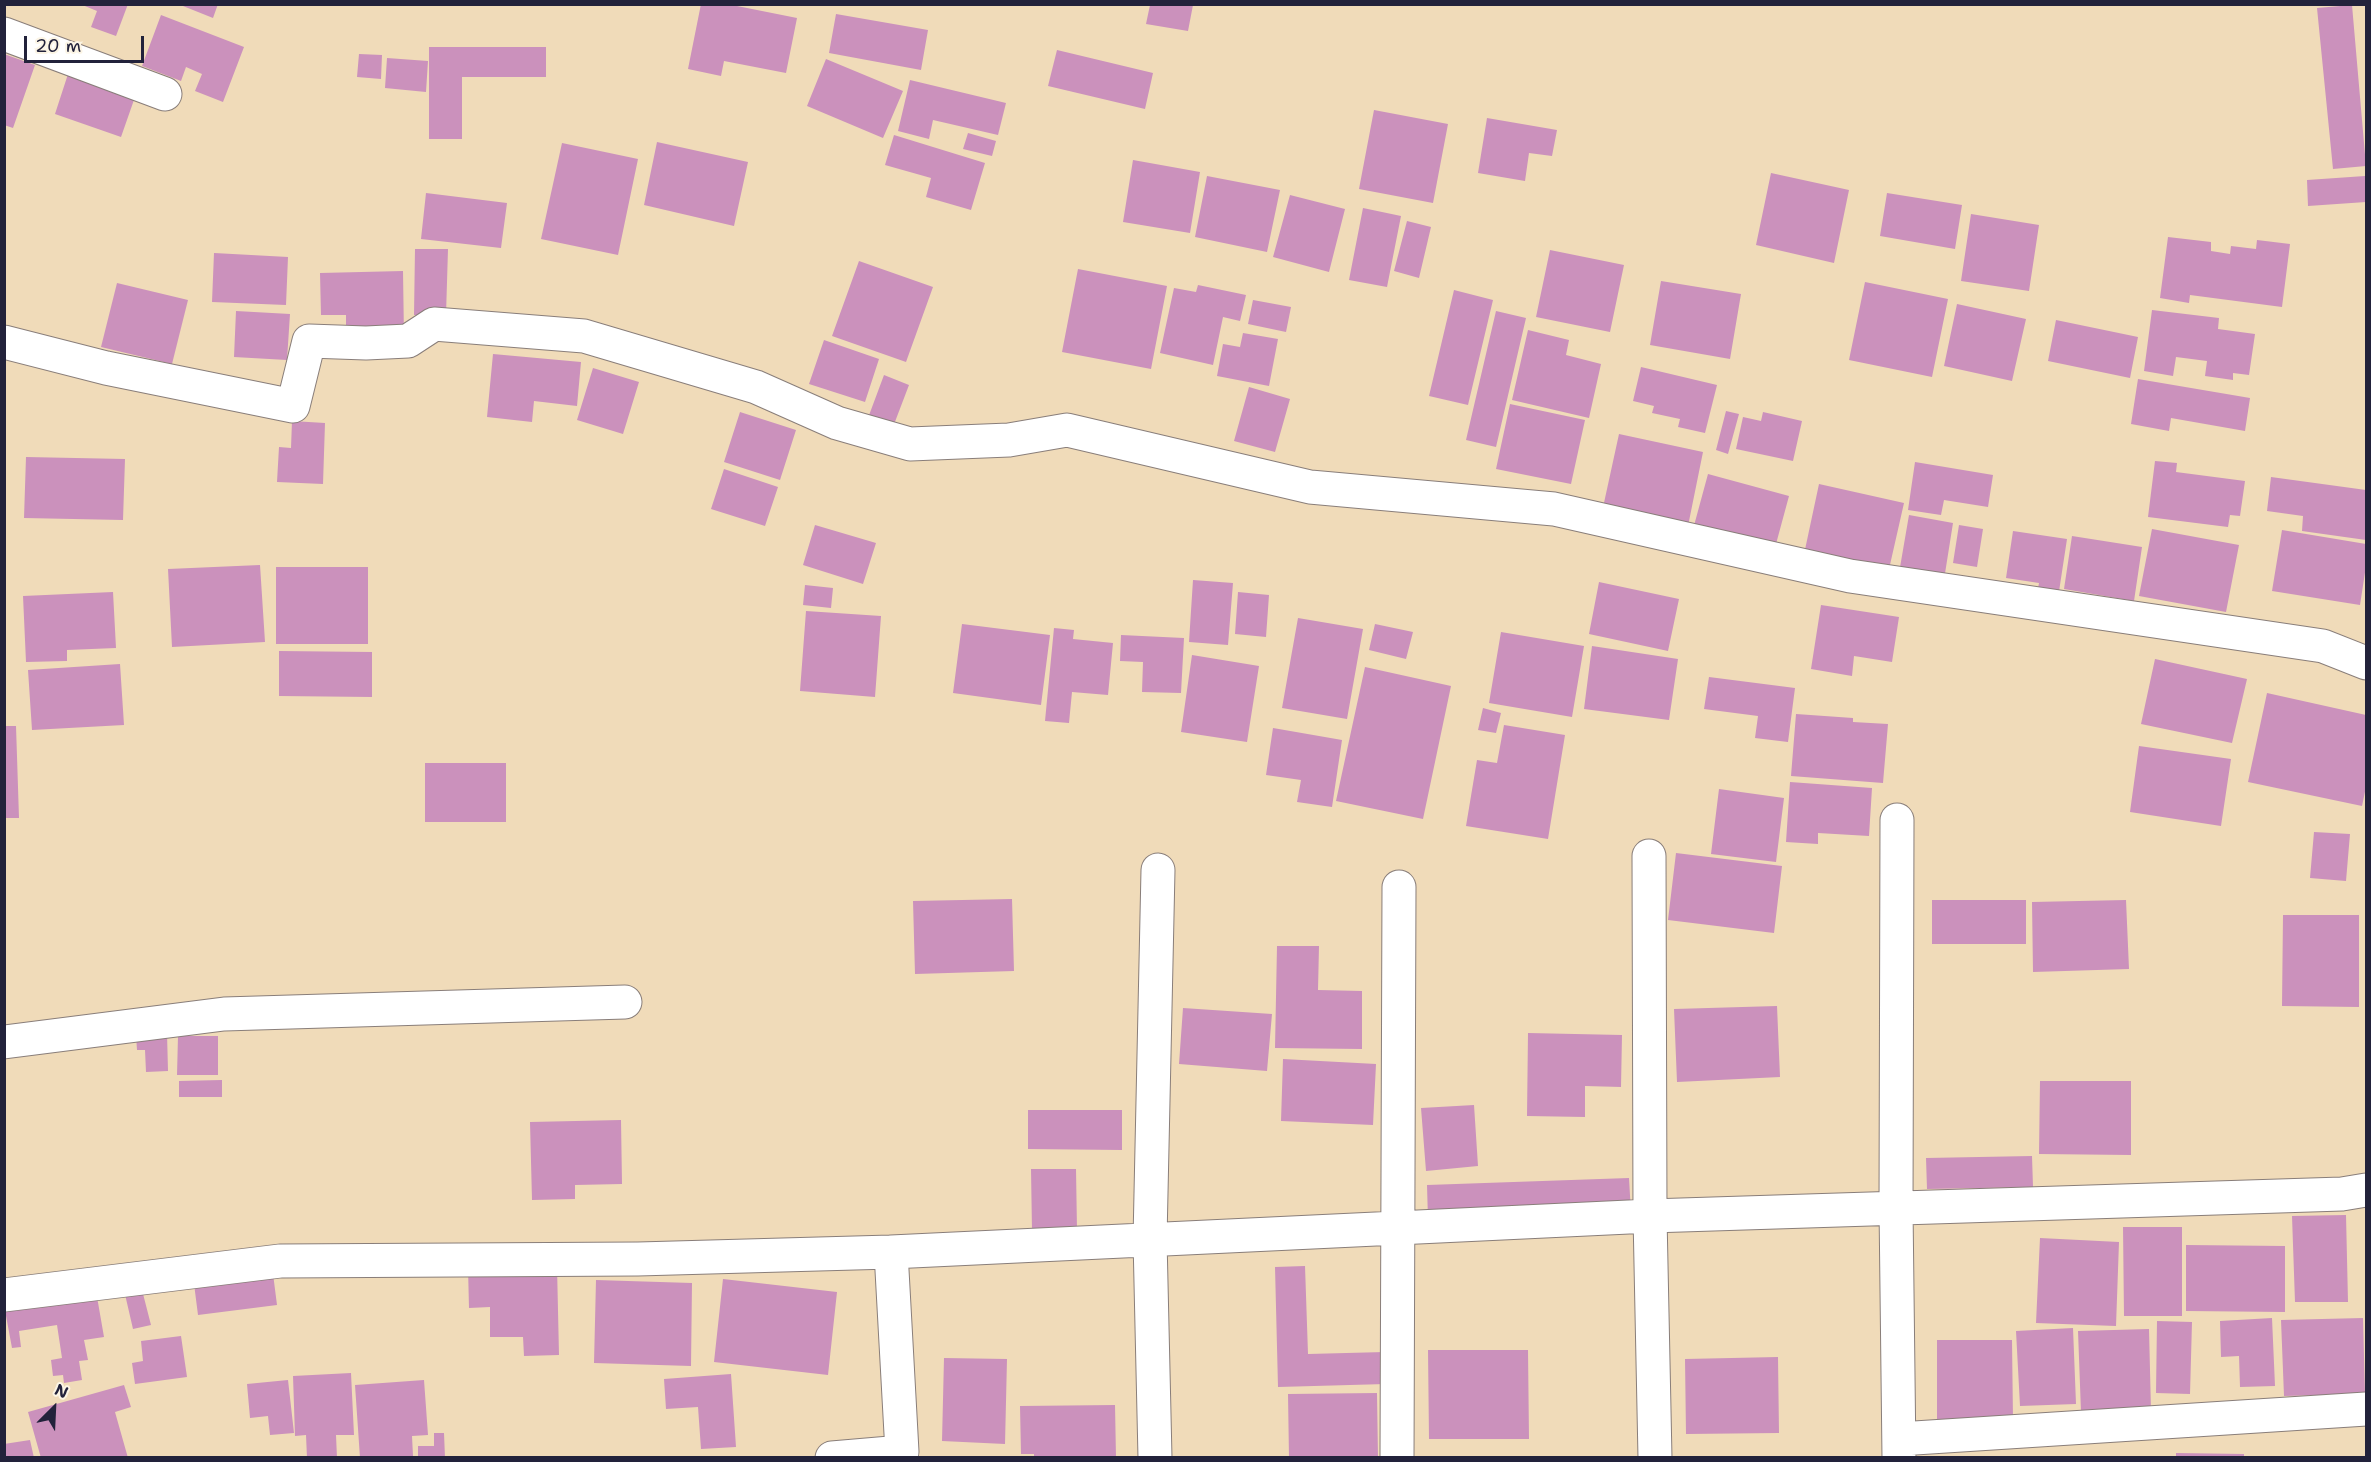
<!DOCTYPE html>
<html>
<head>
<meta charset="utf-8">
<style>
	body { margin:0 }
	#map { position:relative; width:2371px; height:1462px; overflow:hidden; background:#f0dbb9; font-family:"Shantell Sans",sans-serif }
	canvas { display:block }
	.frame { position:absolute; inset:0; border:6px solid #22223b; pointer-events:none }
	.north { position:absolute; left:24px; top:1378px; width:60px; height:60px; -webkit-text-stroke:4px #fcf5e5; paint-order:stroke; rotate:24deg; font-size:16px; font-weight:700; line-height:24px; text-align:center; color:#22223b }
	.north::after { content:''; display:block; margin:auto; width:21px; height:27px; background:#22223b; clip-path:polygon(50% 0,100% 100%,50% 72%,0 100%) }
	.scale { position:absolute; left:24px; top:36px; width:120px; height:27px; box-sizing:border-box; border:3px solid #22223b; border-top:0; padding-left:8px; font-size:18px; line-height:21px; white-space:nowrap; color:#22223b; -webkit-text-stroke:4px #fcf5e5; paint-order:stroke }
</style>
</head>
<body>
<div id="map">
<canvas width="2371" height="1462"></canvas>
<div class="frame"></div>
<div class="north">N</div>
<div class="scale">20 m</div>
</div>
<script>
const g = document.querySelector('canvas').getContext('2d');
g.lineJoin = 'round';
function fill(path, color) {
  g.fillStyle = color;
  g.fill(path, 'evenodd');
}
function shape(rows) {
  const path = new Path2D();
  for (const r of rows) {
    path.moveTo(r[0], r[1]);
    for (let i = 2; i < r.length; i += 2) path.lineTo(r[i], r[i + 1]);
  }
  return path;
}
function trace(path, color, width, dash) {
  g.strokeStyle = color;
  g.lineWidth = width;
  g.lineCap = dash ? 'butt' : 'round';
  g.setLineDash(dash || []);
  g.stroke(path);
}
fill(shape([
	[80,4,128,4,116,36,91,27,97,11],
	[178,4,218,4,213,18],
	[701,4,727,4,797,18,786,73,724,61,721,76,688,69],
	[1150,5,1193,5,1188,31,1146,24],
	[2352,5,2366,166,2333,169,2317,8],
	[836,14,928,30,921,70,829,53],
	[161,15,244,47,223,102,195,91,202,74,186,67,181,81,142,66],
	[429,47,546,47,546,77,462,77,462,139,429,139],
	[1057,50,1153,73,1145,109,1048,86],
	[4,54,35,65,13,128,4,125],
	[359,54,382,55,381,79,357,77],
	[387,58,428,61,426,92,385,88],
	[826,59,903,91,883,138,807,106],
	[68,74,135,97,121,137,55,114],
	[910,80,1006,103,998,135,933,120,929,139,898,131],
	[1374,110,1448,124,1433,203,1359,189],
	[1487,118,1557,130,1552,156,1529,153,1525,181,1478,173],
	[968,133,996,141,992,156,963,149],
	[894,135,985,163,971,210,926,197,931,178,885,165],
	[657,142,748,162,734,226,644,205],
	[562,143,638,159,618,255,541,239],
	[1133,160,1200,172,1190,233,1123,222],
	[1771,173,1849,190,1834,263,1756,245],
	[1207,176,1280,190,1267,252,1195,237],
	[2365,176,2366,202,2308,206,2307,180],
	[426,193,507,203,501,248,421,239],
	[1887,193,1962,205,1955,249,1880,236],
	[1290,195,1345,209,1329,272,1273,257],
	[1363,208,1401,216,1387,287,1349,280],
	[1971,214,2039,225,2029,291,1961,281],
	[1407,221,1431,227,1419,278,1394,271],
	[2168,237,2211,242,2211,251,2230,254,2231,246,2256,249,2257,240,2290,244,2282,307,2190,295,2189,303,2160,298],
	[415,249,448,249,446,315,414,315],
	[1550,250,1624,265,1610,332,1536,317],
	[214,253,288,257,286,305,212,302],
	[859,261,933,287,906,362,832,336],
	[1078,269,1167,286,1151,369,1062,352],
	[403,271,404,338,346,339,346,315,321,315,320,273],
	[1661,281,1741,294,1730,359,1650,345],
	[1865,282,1948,299,1932,377,1849,360],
	[117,283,188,300,172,364,101,347],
	[1198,285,1246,295,1240,321,1223,317,1213,365,1160,353,1174,288,1196,292],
	[1454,290,1493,300,1468,405,1429,396],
	[1253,300,1291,307,1286,332,1248,324],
	[1957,304,2026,319,2012,381,1944,366],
	[2152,310,2219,318,2218,329,2255,334,2249,375,2233,373,2233,380,2205,376,2207,361,2176,357,2173,376,2144,371],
	[236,311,290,314,287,360,234,357],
	[1496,311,1526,318,1496,447,1466,440],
	[2056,320,2138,337,2130,378,2048,361],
	[1528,330,1569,340,1566,355,1601,364,1589,418,1512,400],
	[1243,333,1278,339,1269,386,1217,376,1223,344,1240,347],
	[824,340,879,359,865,402,809,384],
	[493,354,581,362,577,406,534,401,532,422,487,417],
	[1641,367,1717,385,1705,433,1678,427,1680,419,1652,413,1654,406,1633,401],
	[593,368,639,382,623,434,577,420],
	[884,375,909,385,893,427,868,418],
	[2138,379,2250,398,2245,431,2171,418,2169,431,2131,424],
	[1249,387,1290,399,1275,452,1234,441],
	[1510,404,1585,420,1571,484,1496,469],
	[1726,411,1739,414,1728,454,1716,450],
	[740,412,796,430,780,480,724,462],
	[1763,412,1802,421,1793,461,1736,449,1743,417,1761,421],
	[292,421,325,423,323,484,277,482,279,447,291,448],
	[1619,434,1703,452,1687,531,1602,512],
	[26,457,125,459,123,520,24,518],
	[2155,461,2177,463,2176,472,2245,481,2240,516,2230,515,2228,527,2148,517],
	[1915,462,1993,475,1988,507,1944,500,1941,515,1908,510],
	[724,469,778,487,765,526,711,509],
	[1708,474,1789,496,1776,544,1734,533,1732,545,1692,533],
	[2271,477,2366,490,2366,540,2302,531,2303,516,2267,511],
	[1819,484,1904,503,1887,578,1803,559],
	[1909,515,1953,523,1943,586,1898,579],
	[815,525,876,543,863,584,803,565],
	[1959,525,1983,529,1977,567,1953,563],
	[2152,529,2239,545,2226,612,2139,596],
	[2282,530,2366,544,2366,566,2360,605,2272,591],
	[2013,531,2067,539,2058,598,2037,594,2039,583,2006,578],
	[2072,536,2142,547,2134,601,2064,589],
	[260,565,265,642,172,647,168,569],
	[276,567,368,567,368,644,276,644],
	[1193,580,1233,583,1228,645,1189,642],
	[1599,582,1679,599,1668,651,1589,634],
	[805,585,833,588,831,608,803,605],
	[113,592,116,648,67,650,67,661,26,662,23,596],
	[1238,592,1269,595,1266,637,1235,634],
	[1821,605,1899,617,1892,662,1854,656,1852,676,1811,669],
	[806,611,881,616,875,697,800,691],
	[1298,618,1363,629,1347,719,1282,708],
	[962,624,1050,635,1041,705,953,693],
	[1375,624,1413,632,1406,659,1369,650],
	[1054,628,1074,630,1073,639,1113,643,1108,695,1072,692,1069,723,1045,721],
	[1501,632,1584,646,1572,717,1489,703],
	[1121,635,1184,638,1181,693,1142,692,1143,662,1120,661],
	[1592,646,1678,659,1669,720,1584,709],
	[279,651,372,652,372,697,279,696],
	[1192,655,1259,666,1247,742,1181,732],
	[2155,659,2247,679,2232,743,2141,724],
	[120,664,124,725,32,730,28,670],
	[1365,667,1451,686,1423,819,1336,801],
	[1709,677,1795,688,1788,742,1755,738,1758,716,1704,709],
	[2267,693,2366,715,2366,787,2362,806,2248,782],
	[1483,708,1501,713,1496,733,1478,730],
	[1796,714,1853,718,1853,722,1888,724,1883,783,1791,776],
	[1504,725,1565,735,1548,839,1466,826,1477,760,1497,763],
	[4,726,16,726,19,818,4,818],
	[1273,728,1342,740,1332,807,1297,802,1301,780,1266,775],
	[2139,746,2231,759,2221,826,2130,812],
	[425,763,506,763,506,822,425,822],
	[1790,782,1872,788,1869,836,1818,833,1818,844,1786,842],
	[1719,789,1784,798,1776,862,1711,854],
	[2314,832,2350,834,2346,881,2310,878],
	[1676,853,1782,866,1774,933,1668,920],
	[1012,899,1014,971,915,974,913,901],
	[1932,900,2026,900,2026,944,1932,944],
	[2126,900,2129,969,2033,972,2032,902],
	[2283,915,2359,915,2359,1007,2282,1006],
	[1277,946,1319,946,1318,990,1362,991,1362,1049,1275,1048],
	[1777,1006,1780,1077,1677,1082,1674,1009],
	[1183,1008,1272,1014,1267,1071,1179,1064],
	[167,1033,168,1071,146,1072,145,1050,137,1050,136,1035],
	[1528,1033,1622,1035,1621,1087,1585,1086,1585,1117,1527,1116],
	[178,1036,218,1036,218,1075,177,1075],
	[1283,1059,1376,1064,1373,1125,1281,1121],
	[222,1080,222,1097,179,1097,179,1081],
	[2040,1081,2131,1081,2131,1155,2039,1154],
	[1474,1105,1478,1166,1426,1171,1421,1108],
	[1028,1110,1122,1110,1122,1150,1028,1149],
	[621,1120,622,1184,575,1185,575,1199,532,1200,530,1122],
	[2032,1156,2033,1187,1927,1189,1926,1158],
	[1031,1169,1076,1169,1077,1230,1032,1231],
	[1629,1178,1631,1213,1428,1220,1427,1185],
	[2346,1215,2348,1302,2295,1302,2292,1216],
	[2123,1227,2182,1227,2182,1316,2124,1316],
	[2040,1238,2119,1242,2116,1326,2036,1323],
	[2186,1245,2285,1246,2285,1312,2186,1311],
	[272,1266,277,1305,198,1315,193,1276],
	[557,1266,559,1355,524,1356,523,1337,490,1337,490,1307,469,1308,468,1267],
	[1305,1266,1308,1354,1385,1352,1386,1384,1278,1387,1275,1267],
	[723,1279,837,1292,828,1375,714,1362],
	[596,1280,692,1283,691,1366,594,1363],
	[141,1286,151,1325,133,1329,124,1290],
	[96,1291,104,1337,84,1340,88,1360,79,1361,82,1380,64,1383,63,1375,53,1376,51,1360,62,1358,57,1325,19,1331,21,1347,12,1348,4,1305],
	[2272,1318,2275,1386,2240,1387,2239,1356,2221,1357,2220,1321],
	[2363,1318,2365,1394,2284,1396,2281,1320],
	[2157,1321,2192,1322,2190,1394,2156,1393],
	[2073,1328,2076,1404,2020,1406,2016,1331],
	[2149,1329,2151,1411,2081,1412,2078,1331],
	[181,1336,187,1377,135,1384,132,1363,143,1361,141,1341],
	[1937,1340,2012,1340,2013,1420,1937,1421],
	[1428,1350,1528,1350,1529,1439,1429,1439],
	[1778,1357,1779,1433,1686,1434,1685,1359],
	[944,1358,1007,1359,1005,1444,942,1441],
	[351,1373,354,1435,336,1435,337,1458,307,1458,306,1435,295,1436,293,1376],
	[731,1374,736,1447,701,1449,698,1407,666,1409,664,1379],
	[288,1380,294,1433,270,1435,268,1416,250,1418,247,1384],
	[424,1380,428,1435,412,1436,413,1456,360,1458,355,1385],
	[124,1385,131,1407,115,1412,128,1458,41,1458,28,1412],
	[1377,1393,1378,1458,1289,1458,1288,1394],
	[1115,1405,1116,1458,1034,1458,1034,1454,1021,1454,1020,1406],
	[434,1433,444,1433,445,1458,418,1458,418,1446,434,1446],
	[30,1440,34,1458,4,1458,4,1444],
	[2176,1453,2244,1454,2244,1458,2176,1458]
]), '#cb91bc');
const street = shape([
	[4,34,165,94],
	[4,342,106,368,293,406,309,341,366,343,408,341,434,324,584,336,756,387,837,423,910,444,1009,440,1067,430,1310,487,1554,509,1850,576,2323,646,2366,663],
	[1897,820,1896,1207,1899,1458],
	[1649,856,1650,1216,1655,1458],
	[4,1042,224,1014,625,1002],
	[4,1295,280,1261,638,1259,891,1252,1650,1216,2342,1194,2366,1190],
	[1899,1439,2366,1409],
	[832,1458,902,1452,891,1252],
	[1155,1458,1150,1239,1158,870],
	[1397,1458,1399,887]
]);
trace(street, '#897e7a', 35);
trace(street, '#fff', 33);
</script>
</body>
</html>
